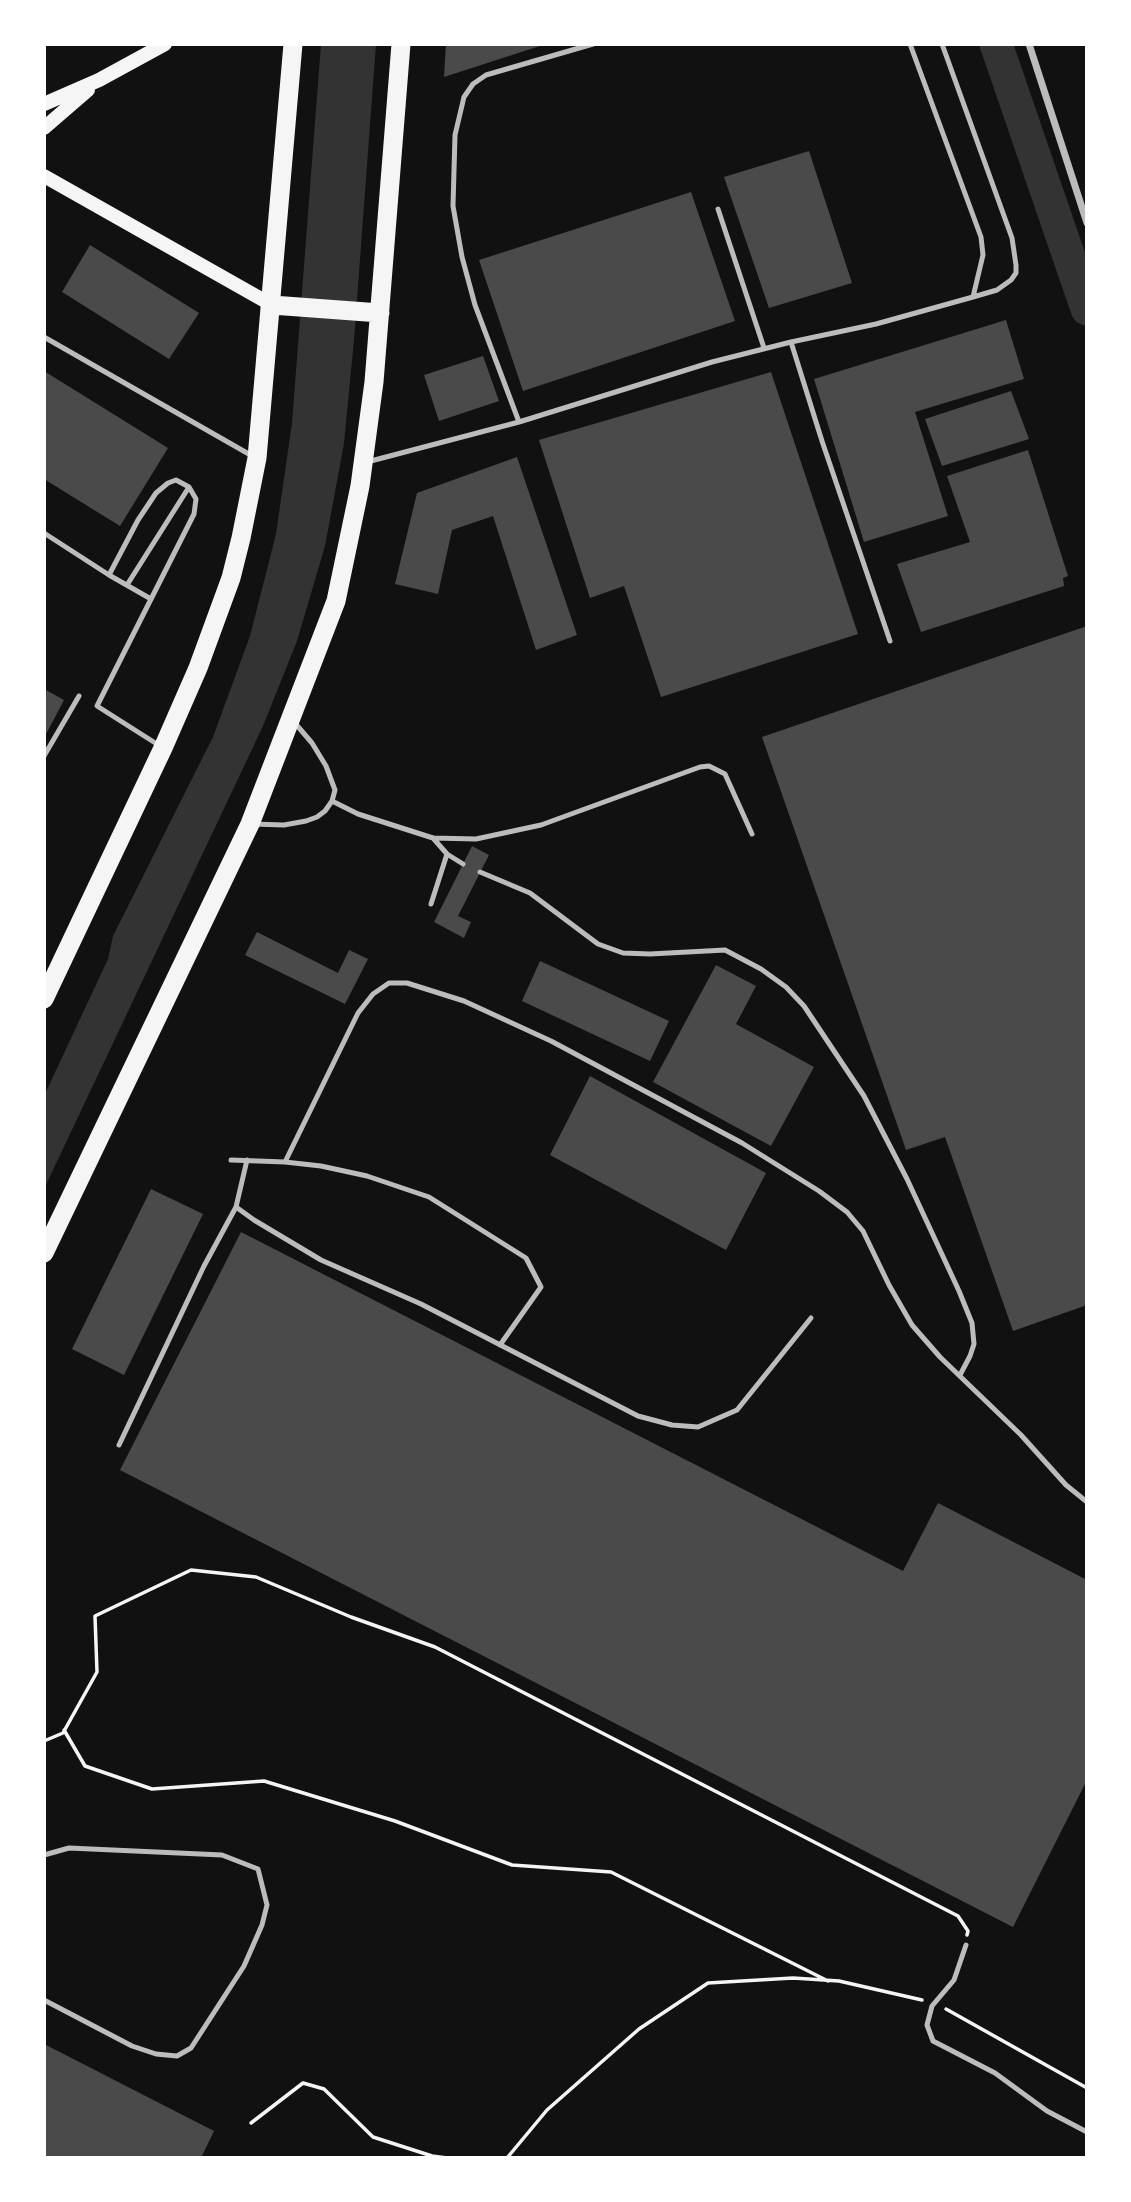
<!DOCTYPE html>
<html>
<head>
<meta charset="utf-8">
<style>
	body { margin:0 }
	#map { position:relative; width:1131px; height:2202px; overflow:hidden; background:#111; font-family:Commissioner,sans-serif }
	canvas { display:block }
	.frame { position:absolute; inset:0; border:46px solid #fff; pointer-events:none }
</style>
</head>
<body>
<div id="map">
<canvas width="1131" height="2202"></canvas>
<div class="frame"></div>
</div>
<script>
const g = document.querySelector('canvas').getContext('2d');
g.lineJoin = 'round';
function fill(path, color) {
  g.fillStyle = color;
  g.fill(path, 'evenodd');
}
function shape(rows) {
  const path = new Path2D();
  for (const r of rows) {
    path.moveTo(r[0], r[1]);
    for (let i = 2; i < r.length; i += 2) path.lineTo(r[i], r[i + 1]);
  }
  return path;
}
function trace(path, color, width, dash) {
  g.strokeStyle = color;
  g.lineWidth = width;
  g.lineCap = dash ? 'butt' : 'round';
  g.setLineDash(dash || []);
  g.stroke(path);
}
fill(shape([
	[321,44,376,44,354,340,344,443,325,546,297,641,263,726,44,1189,44,1096,108,959,113,936,213,737,250,636,276,534,292,423]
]), '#333');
trace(shape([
	[996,44,1087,309]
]), '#333', 33);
fill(shape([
	[446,44,546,44,444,77],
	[809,151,852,283,769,308,724,177],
	[691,192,735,321,523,391,479,260],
	[90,245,199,313,169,359,62,292],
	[1006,320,1024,379,915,412,948,516,864,542,814,379],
	[483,356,499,401,439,421,424,375],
	[44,371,168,448,120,526,44,479],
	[771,372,858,634,661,697,624,586,590,598,539,440],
	[1011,391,1029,439,942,466,925,419],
	[1028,450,1068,576,1063,578,1064,586,921,632,897,564,970,542,947,476],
	[517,457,577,635,536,650,493,516,452,530,438,594,395,584,417,493],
	[1087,626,1087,1305,1013,1331,945,1137,906,1150,762,737],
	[44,689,64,700,44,738],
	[472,846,489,855,458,916,471,922,464,938,434,922],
	[257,932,338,973,349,950,368,959,345,1004,245,955],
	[540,961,669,1021,650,1061,522,1001],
	[716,965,756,986,736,1024,814,1067,771,1146,653,1082],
	[590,1076,766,1173,726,1250,550,1155],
	[151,1189,203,1214,124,1375,72,1349],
	[241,1232,903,1571,938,1503,1087,1580,1087,1780,1013,1927,120,1470],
	[44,2044,214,2131,201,2158,44,2158]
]), '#4a4a4a');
trace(shape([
	[64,1730,85,1766,152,1789,264,1781,395,1821,512,1865,611,1872,828,1981],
	[44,1741,63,1733,97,1672,95,1616,191,1570,256,1577,351,1617,435,1647,958,1916,968,1931,967,1935],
	[946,2009,1087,2088],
	[251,2123,303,2083,324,2089,373,2137,432,2156,447,2158],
	[507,2158,547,2110,639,2029,708,1983,793,1978,839,1981,922,2000]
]), '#f5f5f5', 3.5);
trace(shape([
	[942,44,1012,238,1016,265,1016,273,1011,280,997,290,973,297],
	[718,209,764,348],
	[44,337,254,457],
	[791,342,822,441,890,641],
	[519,422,475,305,462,257,453,206,455,135,464,97,473,84,486,75,593,44],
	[367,462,519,422,712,362,791,342,876,324,973,297,983,255,981,237,910,44],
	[44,533,109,575,151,599],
	[109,575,138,520,156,493,168,483,176,480,189,487,196,499,194,514,97,706,160,746],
	[127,585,189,487],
	[44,756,79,696],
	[332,801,358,814,433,838,476,839,541,825,700,767,709,766,725,774,752,834],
	[253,824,284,825,306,821,317,817,325,811,332,801,335,790,326,766,312,743,294,722],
	[433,838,447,854,463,864],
	[480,872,530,893,598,944,623,953,650,954,725,950,761,969,786,987,804,1006,864,1096,907,1179,959,1291,972,1323,974,1344,970,1356,960,1375],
	[431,904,447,854],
	[231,1160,285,1162,358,1013,373,994,389,983,407,983,464,1001,551,1041,742,1143,819,1191,847,1212,863,1231,889,1285,912,1325,940,1357,1021,1435,1066,1485,1087,1502],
	[247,1160,236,1207,254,1220,321,1260,421,1304,638,1416,672,1425,698,1427,737,1410,811,1318],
	[285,1162,321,1166,367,1176,429,1197,526,1258,541,1287,500,1345],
	[119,1445,204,1266,236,1207],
	[44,1855,69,1848,222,1855,258,1869,267,1905,262,1925,244,1966,191,2048,177,2056,156,2054,132,2046,44,2000],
	[966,1945,954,1980,932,2006,927,2025,933,2041,995,2073,1047,2111,1087,2132]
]), '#bcbcbc', 5);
trace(shape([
	[1029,44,1087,223]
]), '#bcbcbc', 7);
trace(shape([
	[44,104,99,80,165,44],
	[44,128,88,90],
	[44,176,272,305]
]), '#f5f5f5', 14);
trace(shape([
	[272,305,380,313],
	[44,999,163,748,198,668,231,578,241,538,257,458,293,44],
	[44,1253,250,824,336,601,360,486,374,382,401,44]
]), '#f5f5f5', 19);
</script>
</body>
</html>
